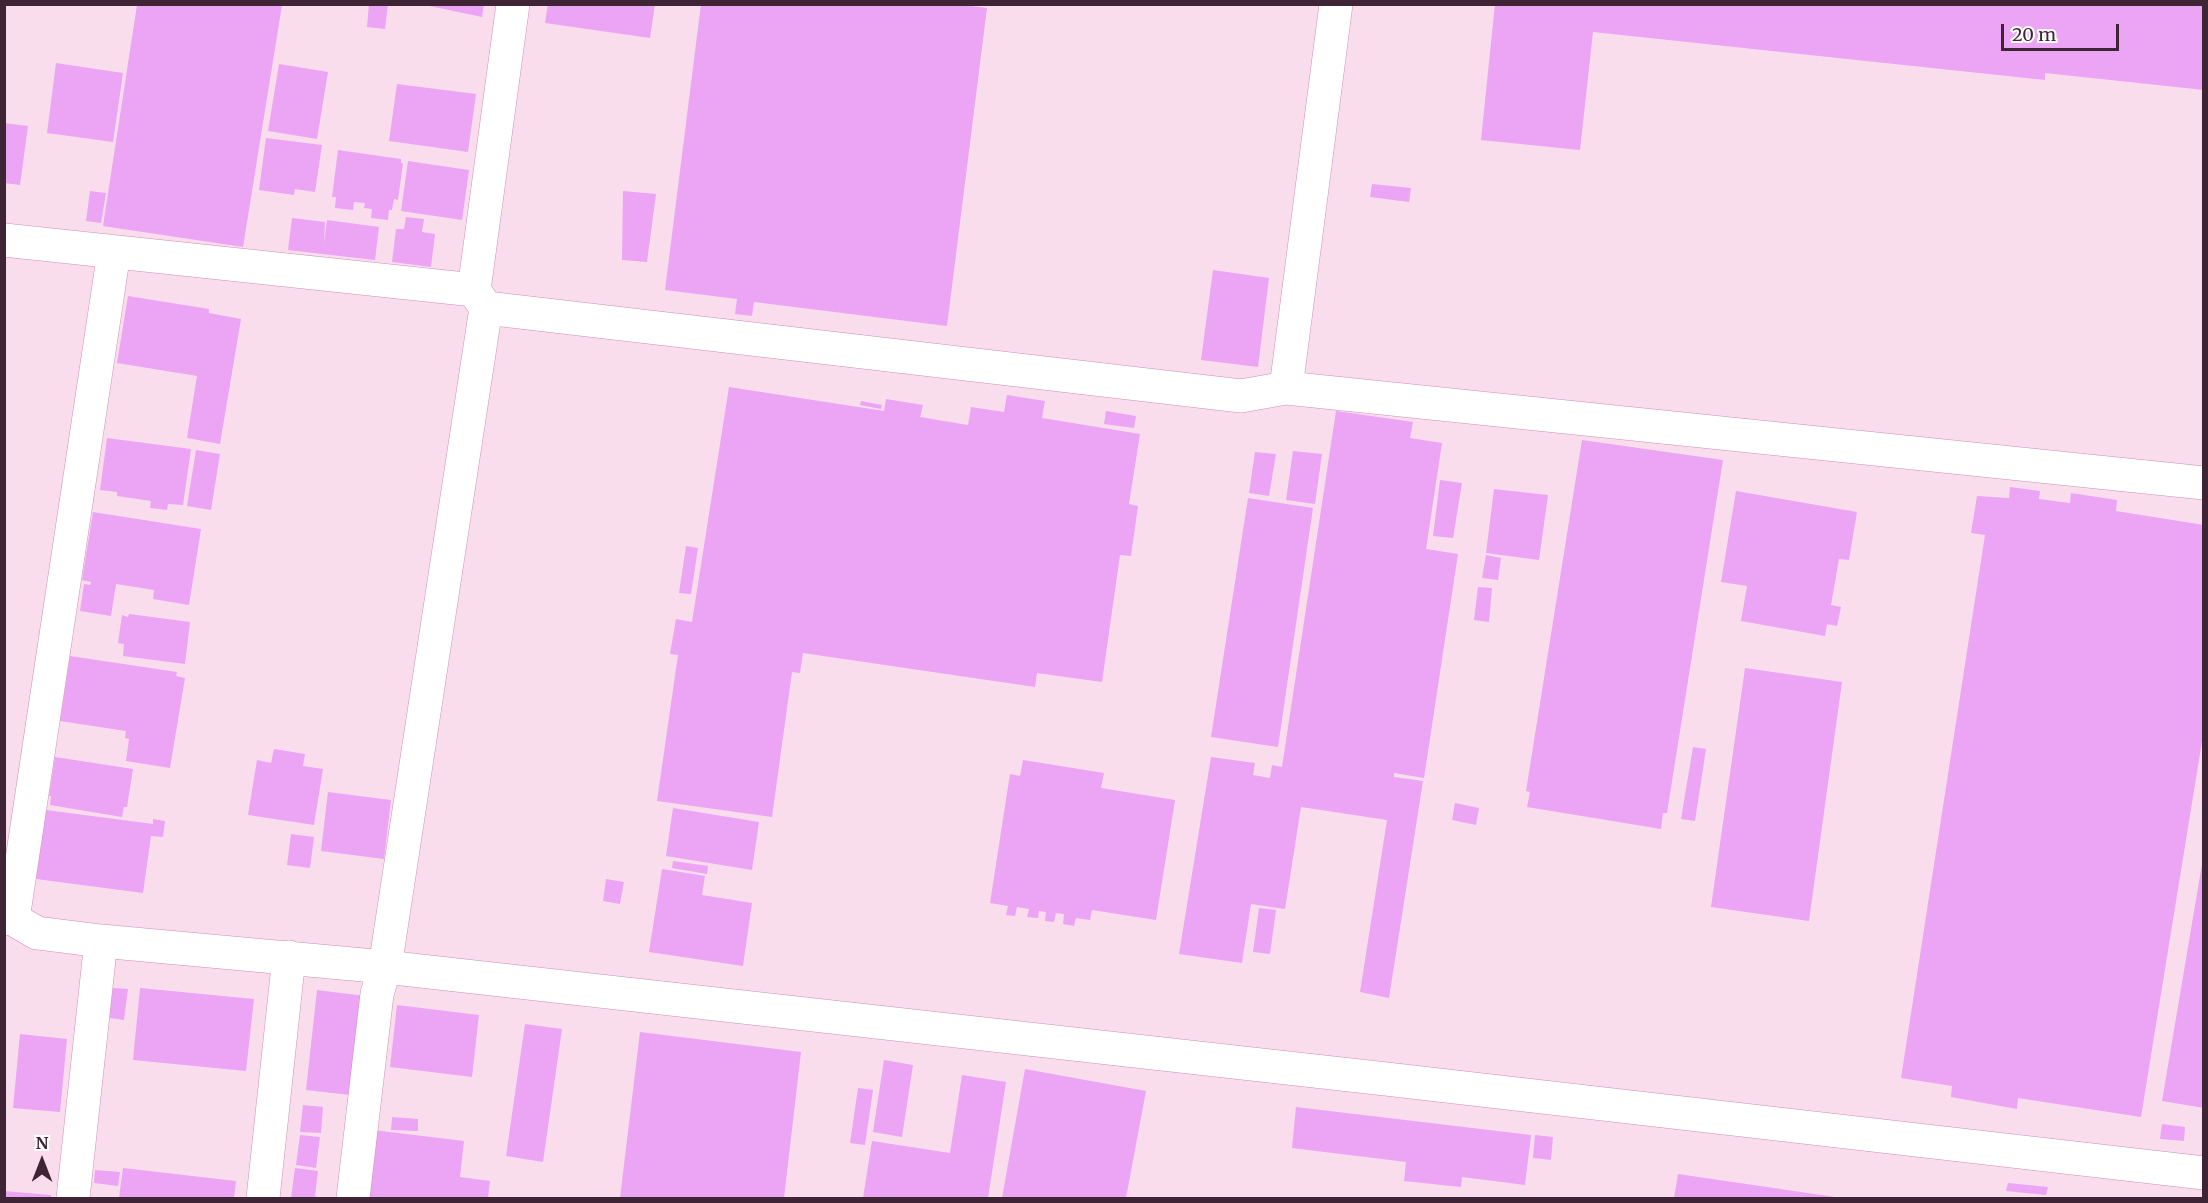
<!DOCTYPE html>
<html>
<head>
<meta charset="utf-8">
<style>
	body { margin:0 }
	#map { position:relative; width:2208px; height:1203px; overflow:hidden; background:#f9dded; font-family:Merriweather,serif }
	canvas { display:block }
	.frame { position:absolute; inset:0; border:6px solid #3e2434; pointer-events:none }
	.north { position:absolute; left:12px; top:1131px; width:60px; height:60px; -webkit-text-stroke:4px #fff; paint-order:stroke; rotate:0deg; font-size:16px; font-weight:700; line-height:24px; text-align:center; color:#3e2434 }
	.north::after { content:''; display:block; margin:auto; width:21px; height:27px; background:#3e2434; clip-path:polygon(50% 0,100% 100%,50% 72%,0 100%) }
	.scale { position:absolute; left:2001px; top:24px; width:118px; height:27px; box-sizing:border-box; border:3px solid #3e2434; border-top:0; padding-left:8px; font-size:18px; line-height:21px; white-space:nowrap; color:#3e2434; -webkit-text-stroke:4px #fff; paint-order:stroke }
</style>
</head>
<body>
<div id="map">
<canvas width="2208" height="1203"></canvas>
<div class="frame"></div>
<div class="north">N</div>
<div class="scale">20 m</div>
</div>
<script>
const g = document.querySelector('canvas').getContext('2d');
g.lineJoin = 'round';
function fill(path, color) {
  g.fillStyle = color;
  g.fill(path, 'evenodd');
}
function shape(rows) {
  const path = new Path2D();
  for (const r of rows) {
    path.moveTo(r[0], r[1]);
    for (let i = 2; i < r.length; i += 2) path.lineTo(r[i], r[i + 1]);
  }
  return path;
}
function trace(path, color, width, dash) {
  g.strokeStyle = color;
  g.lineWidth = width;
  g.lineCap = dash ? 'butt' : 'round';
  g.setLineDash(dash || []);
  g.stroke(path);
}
fill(shape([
	[369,4,388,4,385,29,367,27],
	[420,4,484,4,482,17],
	[548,4,655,4,650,38,545,23],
	[701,4,956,4,987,8,947,326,754,302,752,316,735,314,737,299,665,290],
	[1495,4,2204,4,2204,90,2045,73,2045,80,1593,32,1580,150,1481,140],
	[137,5,282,5,243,247,103,226],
	[56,63,123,73,113,142,47,133],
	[279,64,328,72,317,139,268,131],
	[397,84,476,94,468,152,389,141],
	[4,123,28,126,20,185,4,183],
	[266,138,322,145,315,192,295,189,294,195,259,190],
	[338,150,401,159,401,163,403,163,398,200,394,199,392,210,389,210,388,220,371,218,372,209,364,208,365,203,354,202,353,210,335,208,336,197,332,197],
	[408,161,469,170,462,220,401,211],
	[1372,184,1411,188,1409,202,1370,197],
	[90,191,106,193,101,223,86,221],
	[623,191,656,194,647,262,622,260],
	[406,217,424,219,422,232,435,234,431,267,392,262,396,229,404,229],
	[292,218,325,222,324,243,327,220,379,227,375,260,288,250],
	[1213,270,1269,278,1258,367,1201,360],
	[128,296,209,309,209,313,241,319,220,444,187,438,197,376,117,363],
	[729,387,884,411,886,399,923,405,920,417,968,425,971,407,1004,412,1007,395,1045,401,1042,418,1140,434,1129,504,1138,506,1131,556,1120,555,1102,682,1037,673,1035,687,803,653,800,673,792,672,772,817,657,801,678,655,670,654,676,619,692,622],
	[861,401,882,405,881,409,860,405],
	[1106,411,1136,416,1134,428,1104,424],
	[1336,411,1413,422,1410,438,1442,443,1426,549,1458,554,1424,778,1394,773,1394,777,1423,781,1389,998,1360,992,1387,820,1301,807,1285,909,1251,904,1242,963,1179,954,1211,757,1255,763,1253,775,1270,778,1272,765,1282,767],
	[107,438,191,449,183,505,168,504,167,510,150,508,151,501,117,496,117,492,100,490],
	[1582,440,1723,460,1667,813,1663,813,1661,829,1527,807,1530,792,1526,791],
	[196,450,220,454,211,510,187,506],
	[1293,451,1322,454,1315,504,1286,500],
	[1255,452,1276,454,1269,496,1249,493],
	[1440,480,1462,483,1453,538,1433,536],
	[2010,487,2040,491,2039,499,2070,503,2071,493,2117,500,2116,511,2204,525,2204,729,2141,1117,2018,1098,2017,1109,1951,1097,1952,1086,1901,1078,1985,535,1971,533,1977,496,2009,498],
	[1494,489,1548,495,1539,560,1486,553],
	[1736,491,1857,512,1849,560,1839,559,1831,605,1841,607,1837,626,1827,624,1825,636,1741,621,1747,586,1721,582],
	[1248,498,1313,508,1278,747,1211,737],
	[93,512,201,529,189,605,153,599,154,590,116,584,111,616,80,611,84,584,90,585,91,582,82,580],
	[686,546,698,548,691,594,679,593],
	[1486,555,1501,558,1498,580,1482,578],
	[1478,587,1492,588,1489,622,1474,620],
	[129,614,190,622,185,664,123,656,124,644,118,643,122,615,128,617],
	[70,656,177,672,176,676,185,678,170,768,126,761,129,739,125,738,126,731,60,721],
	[1745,668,1842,682,1809,921,1711,907],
	[1693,747,1706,749,1695,821,1681,819],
	[274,749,305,754,303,766,323,769,314,825,248,815,257,760,271,763],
	[55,757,133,769,127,807,124,807,122,817,50,805,51,796,49,796],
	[1023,760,1104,773,1101,788,1175,800,1156,920,1092,910,1090,920,1076,918,1074,926,1063,924,1064,914,1056,913,1054,922,1045,921,1046,912,1039,911,1038,918,1027,917,1029,909,1017,907,1015,916,1006,915,1008,906,990,903,1010,774,1020,776],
	[328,792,391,800,384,859,321,851],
	[1455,803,1479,808,1476,825,1452,820],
	[673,808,759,822,752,870,666,856],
	[46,810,153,824,153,819,165,821,163,837,151,836,143,893,36,879],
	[291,834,314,837,310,868,287,865],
	[673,861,708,866,707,874,672,868],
	[2202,864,2204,864,2204,1108,2162,1101],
	[662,869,705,876,702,895,752,903,743,966,649,952],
	[606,879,624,882,620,904,603,901],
	[1259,908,1276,910,1270,954,1253,952],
	[113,988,128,989,124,1020,109,1018],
	[140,988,254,999,246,1071,133,1060],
	[317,990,365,996,350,1095,306,1090],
	[397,1005,479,1015,472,1077,390,1067],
	[525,1024,562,1029,543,1162,506,1156],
	[640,1032,801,1052,784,1198,620,1198],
	[20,1034,67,1039,60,1112,13,1108],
	[884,1060,913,1065,902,1137,873,1132],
	[1025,1069,1146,1091,1126,1198,1002,1198],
	[962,1075,1006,1082,988,1198,863,1198,872,1141,950,1153],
	[858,1088,873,1090,865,1145,850,1143],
	[303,1105,323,1107,321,1133,300,1132],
	[1296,1107,1531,1135,1525,1185,1462,1177,1461,1187,1404,1181,1406,1162,1292,1148],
	[392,1117,418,1119,418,1131,391,1130],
	[2162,1124,2185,1127,2184,1141,2160,1139],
	[373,1130,464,1141,460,1177,490,1181,488,1198,364,1198],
	[300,1135,320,1137,316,1168,296,1165],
	[1535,1135,1553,1137,1551,1160,1533,1158],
	[123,1168,236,1181,234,1198,119,1198],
	[295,1168,318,1171,315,1196,319,1198,291,1198],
	[95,1170,120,1172,118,1186,94,1183],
	[1678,1174,1835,1197,1835,1198,1674,1198],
	[2008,1183,2048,1187,2046,1195,2006,1191],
	[4,1191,51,1195,51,1198,4,1198]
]), '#eca4f5');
const minor = shape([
	[4,240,474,290],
	[486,308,1241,396,1286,388,2204,483],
	[1286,388,1336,4],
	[4,918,13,919,37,933,101,941,385,967,1386,1079,2204,1173],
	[13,919,114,252],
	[73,1198,101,941],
	[263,1198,289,957],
	[353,1198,377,994,385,967,486,308,474,290,513,4]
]);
trace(minor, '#cf8eb5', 34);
trace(minor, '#fff', 33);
</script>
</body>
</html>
